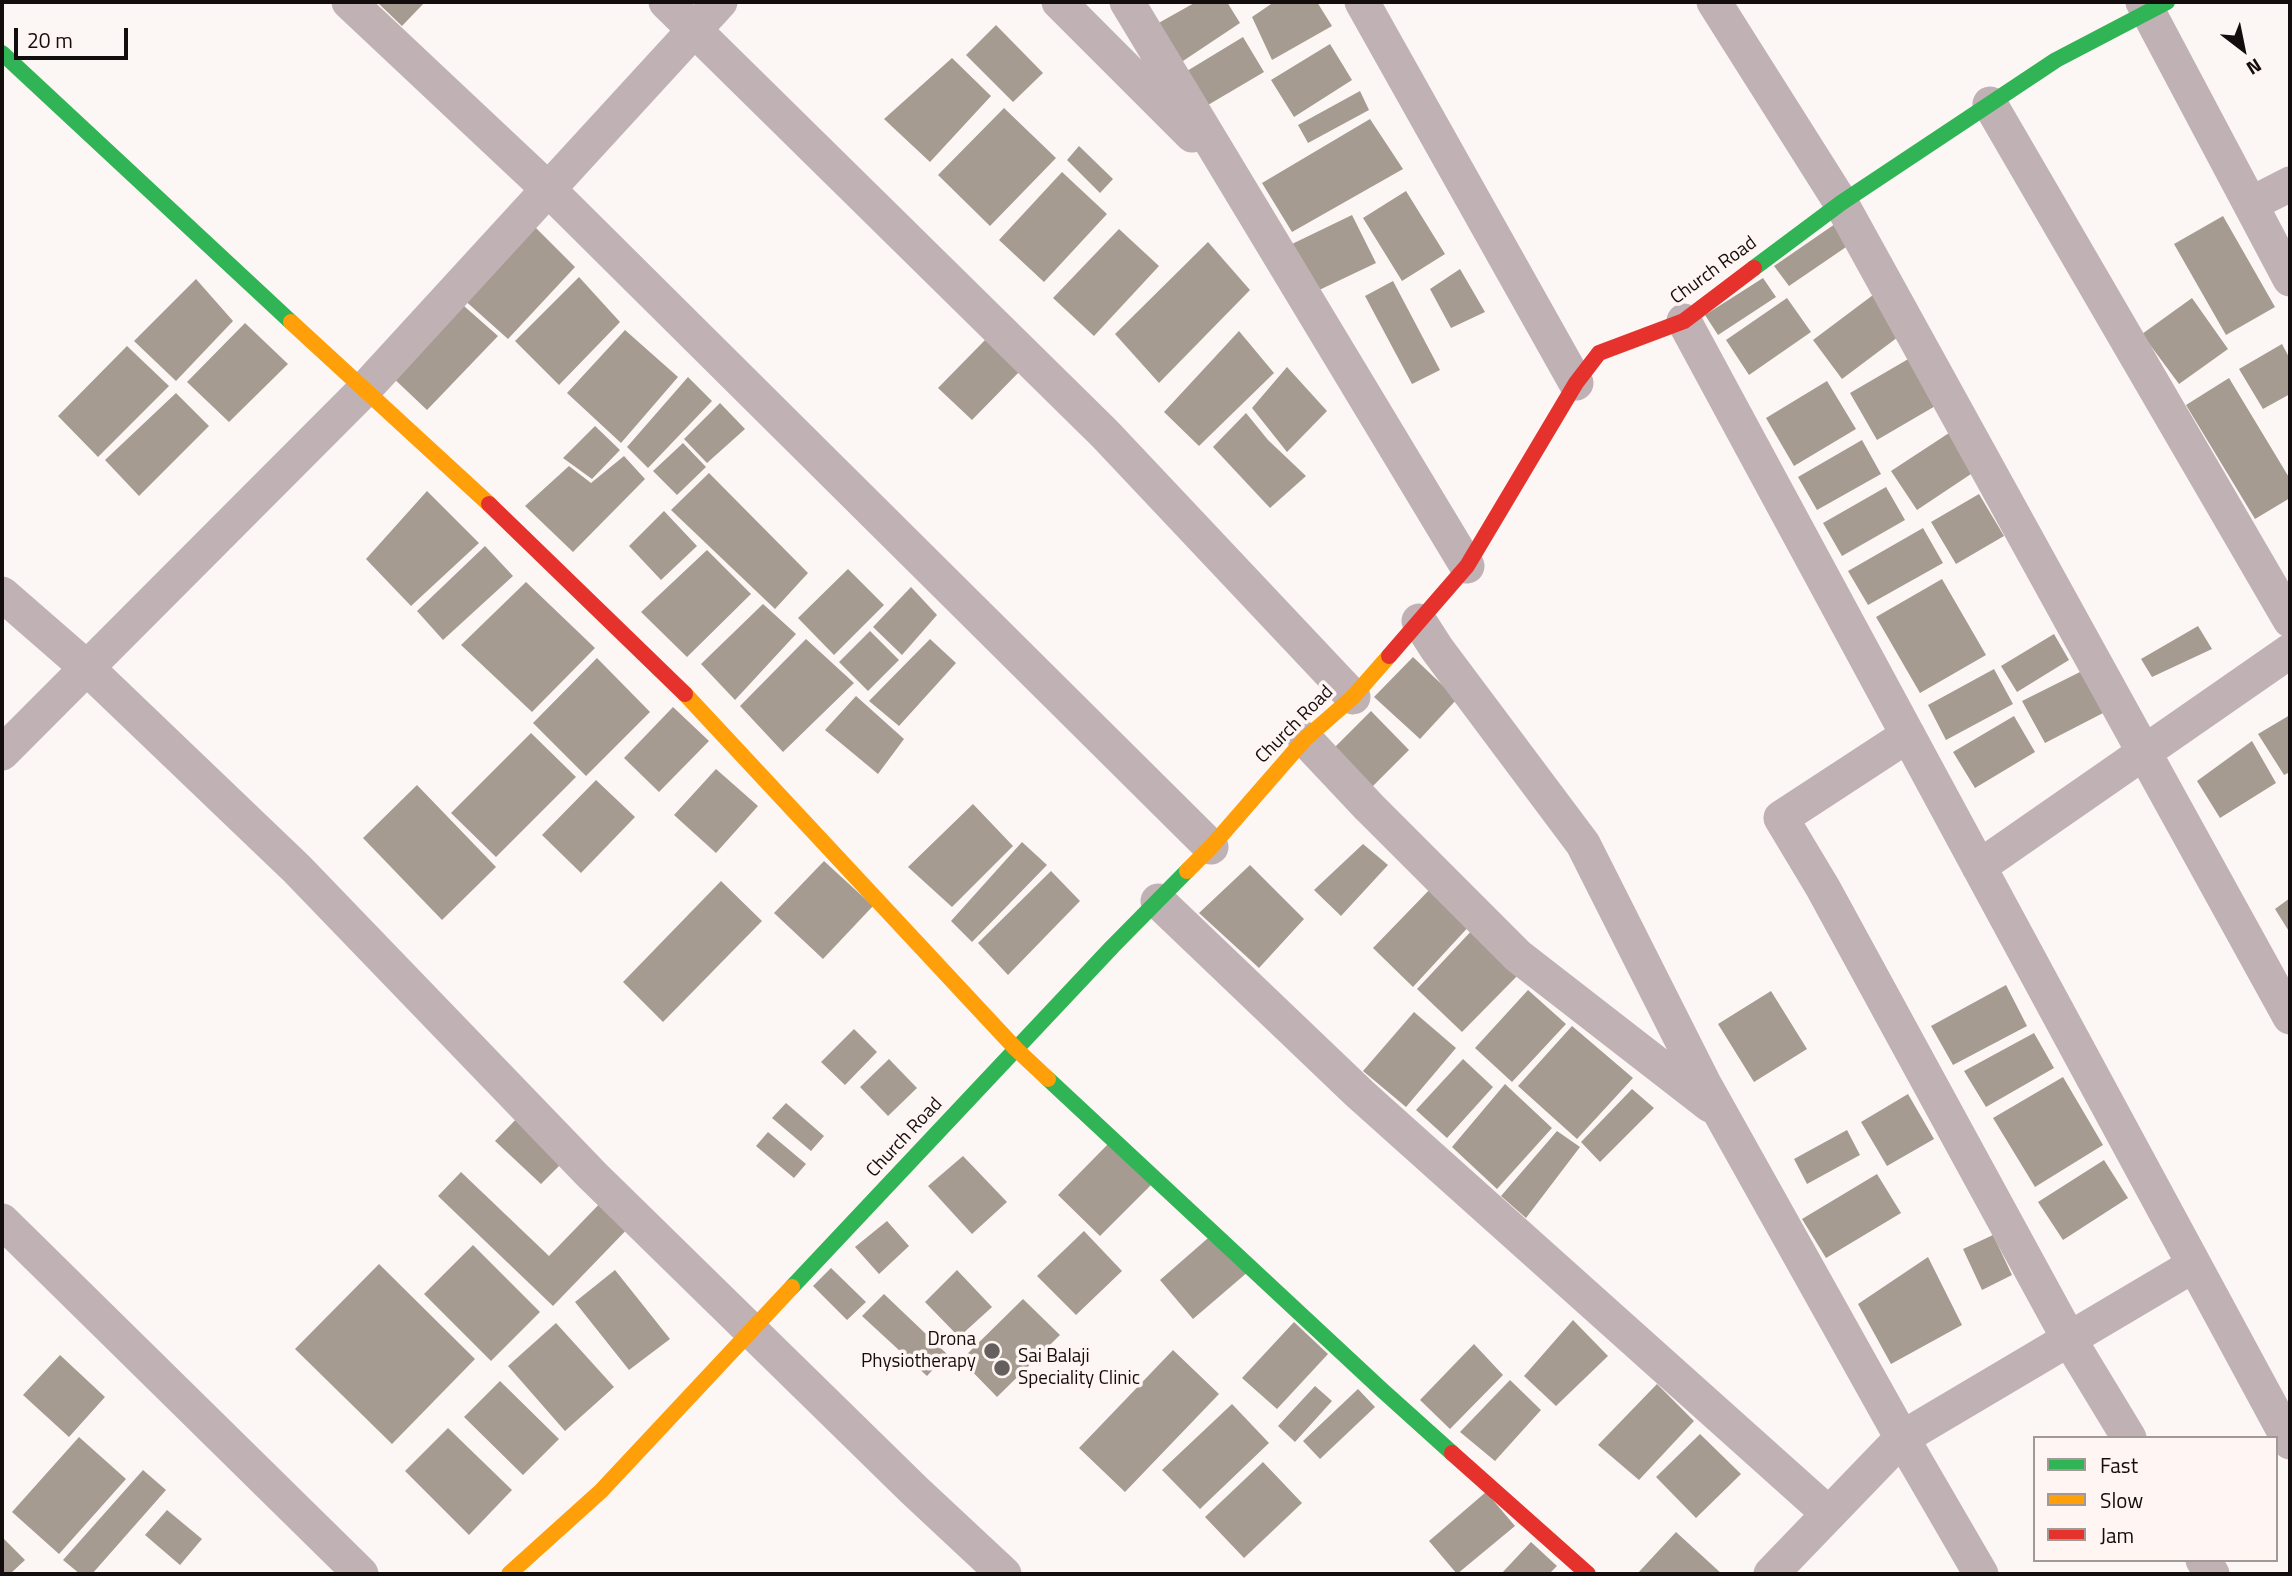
<!DOCTYPE html>
<html>
<head>
<meta charset="utf-8">
<style>
	body { margin:0 }
	#map { position:relative; width:2292px; height:1576px; overflow:hidden; background:#fcf6f5; font-family:"Titillium Web",sans-serif }
	canvas { display:block }
	.frame { position:absolute; inset:0; border:4px solid #130e0d; pointer-events:none }
	.legend { position:absolute; left:2033px; top:1436px; width:245px; height:126px; box-sizing:border-box; background:#fff5f2; border:2px solid #a19996; margin:0; padding:9px 12px; list-style:none; font-size:21px; color:#130e0d }
	.legend li { display:flex; align-items:center; gap:14px; height:35px }
	.legend b { width:35px; border:2px solid #a19996 }
	.north { position:absolute; left:2208px; top:14px; width:70px; height:70px; -webkit-text-stroke:5px #fff5f2; paint-order:stroke; rotate:148deg; font-size:19px; font-weight:700; line-height:28px; text-align:center; color:#130e0d }
	.north::after { content:''; display:block; margin:auto; width:24px; height:32px; background:#130e0d; clip-path:polygon(50% 0,100% 100%,50% 72%,0 100%) }
	.scale { position:absolute; left:14px; top:28px; width:114px; height:32px; box-sizing:border-box; border:4px solid #130e0d; border-top:0; padding-left:9px; font-size:21px; line-height:24px; white-space:nowrap; color:#130e0d; -webkit-text-stroke:5px #fff5f2; paint-order:stroke }
</style>
</head>
<body>
<div id="map">
<canvas width="2292" height="1576"></canvas>
<div class="frame"></div>
<ul class="legend">
<li><b style="height:9px;background:#30b455"></b>Fast</li>
<li><b style="height:9px;background:#ff9f0a"></b>Slow</li>
<li><b style="height:9px;background:#e5322d"></b>Jam</li>
</ul>
<div class="north">N</div>
<div class="scale">20 m</div>
</div>
<script>
const g = document.querySelector('canvas').getContext('2d');
g.lineJoin = 'round';
function fill(path, color) {
  g.fillStyle = color;
  g.fill(path, 'evenodd');
}
function shape(rows) {
  const path = new Path2D();
  for (const r of rows) {
    path.moveTo(r[0], r[1]);
    for (let i = 2; i < r.length; i += 2) path.lineTo(r[i], r[i + 1]);
  }
  return path;
}
function trace(path, color, width, dash) {
  g.strokeStyle = color;
  g.lineWidth = width;
  g.lineCap = dash ? 'butt' : 'round';
  g.setLineDash(dash || []);
  g.stroke(path);
}
function drawText(font, color, halo, rows, align = 'center') {
  g.font = font + ' "Titillium Web",sans-serif';
  g.lineWidth = 7;
  g.setLineDash([]);
  g.textBaseline = 'middle';
  g.strokeStyle = halo;
  g.fillStyle = color;
  for (const [text, x, y, turn = 0] of rows) {
    g.save();
    g.translate(x, y);
    g.rotate((+turn || 0) * Math.PI / 180);
    g.textAlign = isNaN(turn) ? turn : align;
    if (halo) g.strokeText(text, 0, 0);
    g.fillText(text, 0, 0);
    g.restore();
  }
}
fill(shape([
	[377,2,425,2,402,26],
	[1196,2,1227,2,1240,23,1180,63,1155,25],
	[1274,2,1317,2,1332,26,1272,60,1252,17],
	[996,25,1043,73,1013,102,966,55],
	[1243,37,1264,72,1208,105,1187,71],
	[1330,44,1352,80,1294,117,1271,80],
	[952,58,991,96,930,162,884,119],
	[1360,91,1369,110,1308,143,1298,125],
	[1004,108,1056,158,990,226,938,175],
	[1370,119,1403,169,1292,232,1262,183],
	[1079,146,1113,179,1100,193,1067,160],
	[1062,172,1107,214,1044,282,999,240],
	[1406,191,1445,254,1402,281,1363,218],
	[1352,215,1376,263,1315,292,1292,244],
	[2223,216,2275,307,2226,335,2174,244],
	[529,221,575,267,508,339,461,297],
	[1835,224,1849,245,1789,286,1774,266],
	[1119,229,1159,266,1094,336,1053,298],
	[1208,242,1250,290,1159,383,1115,334],
	[1460,269,1485,312,1451,328,1430,289],
	[579,277,620,322,559,385,515,341],
	[1763,278,1776,297,1718,335,1705,315],
	[196,279,233,321,176,381,134,341],
	[1393,281,1440,370,1412,384,1365,296],
	[1873,295,1902,334,1842,379,1813,340],
	[1787,298,1811,332,1749,375,1726,340],
	[2192,298,2228,349,2179,384,2142,334],
	[456,299,498,336,427,410,388,373],
	[245,323,288,364,229,422,187,382],
	[625,330,678,377,621,443,567,393],
	[1239,331,1274,373,1199,446,1164,412],
	[987,338,1020,371,972,420,938,388],
	[2282,344,2290,359,2290,394,2263,409,2239,369],
	[127,346,169,386,98,457,58,416],
	[1910,358,1937,405,1877,440,1850,393],
	[1287,367,1327,411,1287,452,1252,408],
	[688,377,712,401,648,468,627,447],
	[2229,378,2290,479,2290,498,2255,519,2186,405],
	[1827,381,1856,429,1794,466,1766,418],
	[176,393,209,426,139,496,105,460],
	[720,403,745,429,707,463,684,439],
	[1246,413,1268,440,1306,476,1270,508,1213,447],
	[595,426,620,450,592,479,563,458],
	[1949,433,1974,472,1917,510,1891,471],
	[1862,440,1881,474,1817,510,1798,477],
	[683,443,706,467,677,495,653,471],
	[624,456,645,479,573,552,525,506,569,466,591,483],
	[709,473,808,573,775,609,671,510],
	[1886,487,1905,520,1842,556,1823,523],
	[427,491,479,543,411,606,366,559],
	[1979,494,2004,536,1956,564,1931,522],
	[664,511,697,546,661,580,629,546],
	[1923,528,1943,563,1868,605,1848,571],
	[485,546,513,576,443,640,417,611],
	[707,550,751,594,687,657,641,612],
	[848,569,884,605,834,655,798,618],
	[1942,579,1986,655,1920,693,1876,617],
	[526,582,595,648,532,712,461,645],
	[911,587,937,615,902,655,873,627],
	[763,604,796,634,735,700,701,664],
	[2198,626,2212,649,2152,677,2141,659],
	[870,631,899,660,868,691,839,662],
	[2054,634,2069,660,2017,692,2001,666],
	[806,639,854,683,783,752,740,706],
	[930,639,956,663,899,726,869,701],
	[1413,657,1457,699,1420,739,1374,697],
	[597,658,650,712,586,776,533,723],
	[1994,669,2013,704,1946,740,1928,705],
	[2080,672,2105,712,2045,743,2022,701],
	[856,696,904,739,878,774,825,730],
	[673,707,709,741,659,792,624,758],
	[1371,711,1409,750,1372,787,1334,748],
	[2290,715,2290,772,2284,775,2258,734],
	[2014,716,2035,752,1975,788,1953,752],
	[531,733,576,777,496,857,451,813],
	[2252,741,2276,783,2220,818,2197,781],
	[716,769,758,806,716,853,674,815],
	[596,780,635,817,581,873,542,835],
	[417,785,496,867,442,920,363,838],
	[973,804,1013,846,952,907,908,867],
	[1022,842,1047,865,972,942,951,921],
	[1363,844,1388,865,1341,916,1314,890],
	[824,861,873,906,823,959,774,913],
	[1250,865,1304,919,1259,968,1199,913],
	[1051,871,1080,901,1008,975,978,943],
	[721,881,762,921,663,1022,623,982],
	[1434,885,1472,923,1413,987,1373,948],
	[2290,898,2290,933,2275,909],
	[1475,927,1522,971,1462,1032,1417,989],
	[2006,985,2027,1026,1953,1065,1931,1026],
	[1528,990,1566,1024,1512,1082,1475,1048],
	[1771,991,1807,1049,1754,1082,1718,1024],
	[1414,1012,1456,1048,1406,1107,1363,1071],
	[1572,1026,1633,1078,1577,1139,1518,1086],
	[854,1029,877,1052,845,1085,821,1062],
	[2034,1033,2054,1068,1986,1107,1964,1071],
	[889,1059,917,1088,888,1116,860,1087],
	[1463,1059,1493,1087,1447,1138,1416,1110],
	[2063,1077,2103,1145,2035,1187,1993,1118],
	[1505,1084,1552,1128,1497,1189,1452,1147],
	[1632,1089,1654,1108,1600,1162,1581,1142],
	[1908,1094,1934,1139,1887,1166,1861,1122],
	[786,1103,824,1136,811,1151,772,1118],
	[524,1111,570,1155,541,1184,495,1141],
	[1847,1130,1860,1155,1807,1184,1794,1159],
	[1557,1131,1580,1147,1526,1218,1501,1196],
	[768,1132,806,1164,794,1178,756,1146],
	[1111,1141,1153,1183,1100,1236,1058,1195],
	[963,1156,1007,1202,972,1234,928,1186],
	[2104,1160,2128,1198,2063,1240,2038,1202],
	[461,1172,549,1256,609,1194,636,1220,553,1306,438,1196],
	[1877,1174,1901,1213,1826,1258,1802,1219],
	[887,1221,909,1246,879,1274,855,1247],
	[1084,1231,1122,1271,1076,1315,1037,1276],
	[1215,1232,1249,1271,1193,1319,1160,1280],
	[1993,1235,2012,1275,1982,1290,1963,1249],
	[473,1245,540,1312,491,1361,424,1294],
	[1928,1257,1962,1325,1891,1364,1858,1304],
	[379,1264,475,1359,392,1444,295,1349],
	[831,1268,866,1302,847,1320,813,1286],
	[615,1270,670,1339,629,1370,575,1302],
	[957,1270,992,1307,959,1337,925,1302],
	[884,1294,947,1354,927,1376,862,1316],
	[1023,1299,1060,1335,997,1397,961,1360],
	[1573,1320,1608,1356,1556,1406,1524,1376],
	[1294,1322,1328,1354,1277,1409,1242,1378],
	[556,1323,614,1387,565,1431,508,1366],
	[1474,1344,1503,1375,1450,1429,1420,1400],
	[1173,1350,1219,1394,1125,1492,1079,1448],
	[60,1355,105,1397,69,1437,23,1395],
	[1510,1380,1541,1410,1495,1461,1460,1432],
	[500,1381,559,1439,523,1475,464,1417],
	[1657,1384,1694,1421,1639,1480,1598,1445],
	[1315,1386,1332,1401,1295,1442,1278,1426],
	[1358,1389,1375,1407,1320,1459,1303,1441],
	[1232,1404,1269,1443,1200,1509,1162,1470],
	[448,1428,512,1490,469,1535,405,1471],
	[1700,1434,1741,1474,1696,1518,1656,1477],
	[79,1437,126,1479,59,1554,12,1512],
	[1263,1462,1302,1503,1244,1558,1205,1517],
	[143,1470,166,1490,92,1574,80,1574,63,1560],
	[1486,1492,1515,1526,1457,1574,1429,1541],
	[167,1510,202,1539,180,1565,145,1535],
	[1676,1532,1722,1574,1637,1574],
	[2,1537,25,1560,10,1574,2,1574],
	[1531,1542,1557,1566,1549,1574,1501,1574]
]), '#a59b91');
trace(shape([
	[349,2,548,189,1211,847],
	[666,2,1105,434,1353,697],
	[1059,2,1192,135],
	[1127,2,1467,566],
	[1362,2,1576,383],
	[1714,2,1841,203,2290,1017],
	[2143,2,2290,279],
	[1990,104,2290,620],
	[2251,204,2290,184],
	[1684,321,2290,1442],
	[2,594,87,668,297,869,592,1175,914,1490,1004,1574],
	[1419,621,1437,649,1583,844,1703,1082,1902,1438,1981,1574],
	[1908,735,1781,818,1823,888,2069,1339,2129,1438],
	[1305,739,1369,807,1518,956,1710,1105],
	[2,753,364,390,720,2],
	[1979,867,2290,651],
	[1158,901,1360,1094,1829,1514],
	[2,1221,361,1574],
	[2203,1560,2212,1574],
	[1771,1574,1902,1438,2194,1265]
]), '#c0b1b5', 35);
trace(shape([
	[2,53,291,322],
	[1754,268,1841,203,2056,60,2167,2],
	[1048,1079,1382,1390,1452,1453],
	[792,1287,1113,946,1187,871]
]), '#30b455', 16);
trace(shape([
	[291,322,489,504],
	[685,694,1016,1049,1048,1079],
	[1187,871,1211,847,1305,739,1353,697,1389,656],
	[509,1574,601,1491,792,1287]
]), '#ff9f0a', 16);
trace(shape([
	[489,504,685,694],
	[1389,656,1467,566,1576,383,1599,353,1684,321,1754,268],
	[1452,1453,1588,1574]
]), '#e5322d', 16);
for (const [x, y, r, color] of [
	[992,1351,9,"#655f5e"],
	[1002,1368,9,"#655f5e"]
]) {
  const dot = new Path2D();
  dot.arc(x, y, r, 0, 2 * Math.PI);
  g.fillStyle = color;
  g.fill(dot);
  trace(dot, '#fff5f2', 2.5);
}
drawText('19px', '#130e0d', '#fff5f2', [
	["Church Road",1714,271,-36],
	["Church Road",1295,725,-45],
	["Church Road",905,1138,-47]
]);
drawText('19px', '#130e0d', '#fff5f2', [
	["Drona",976,1340],
	["Physiotherapy",976,1362],
	["Sai Balaji",1018,1357,"left"],
	["Speciality Clinic",1018,1379,"left"]
], 'right');
</script>
</body>
</html>
